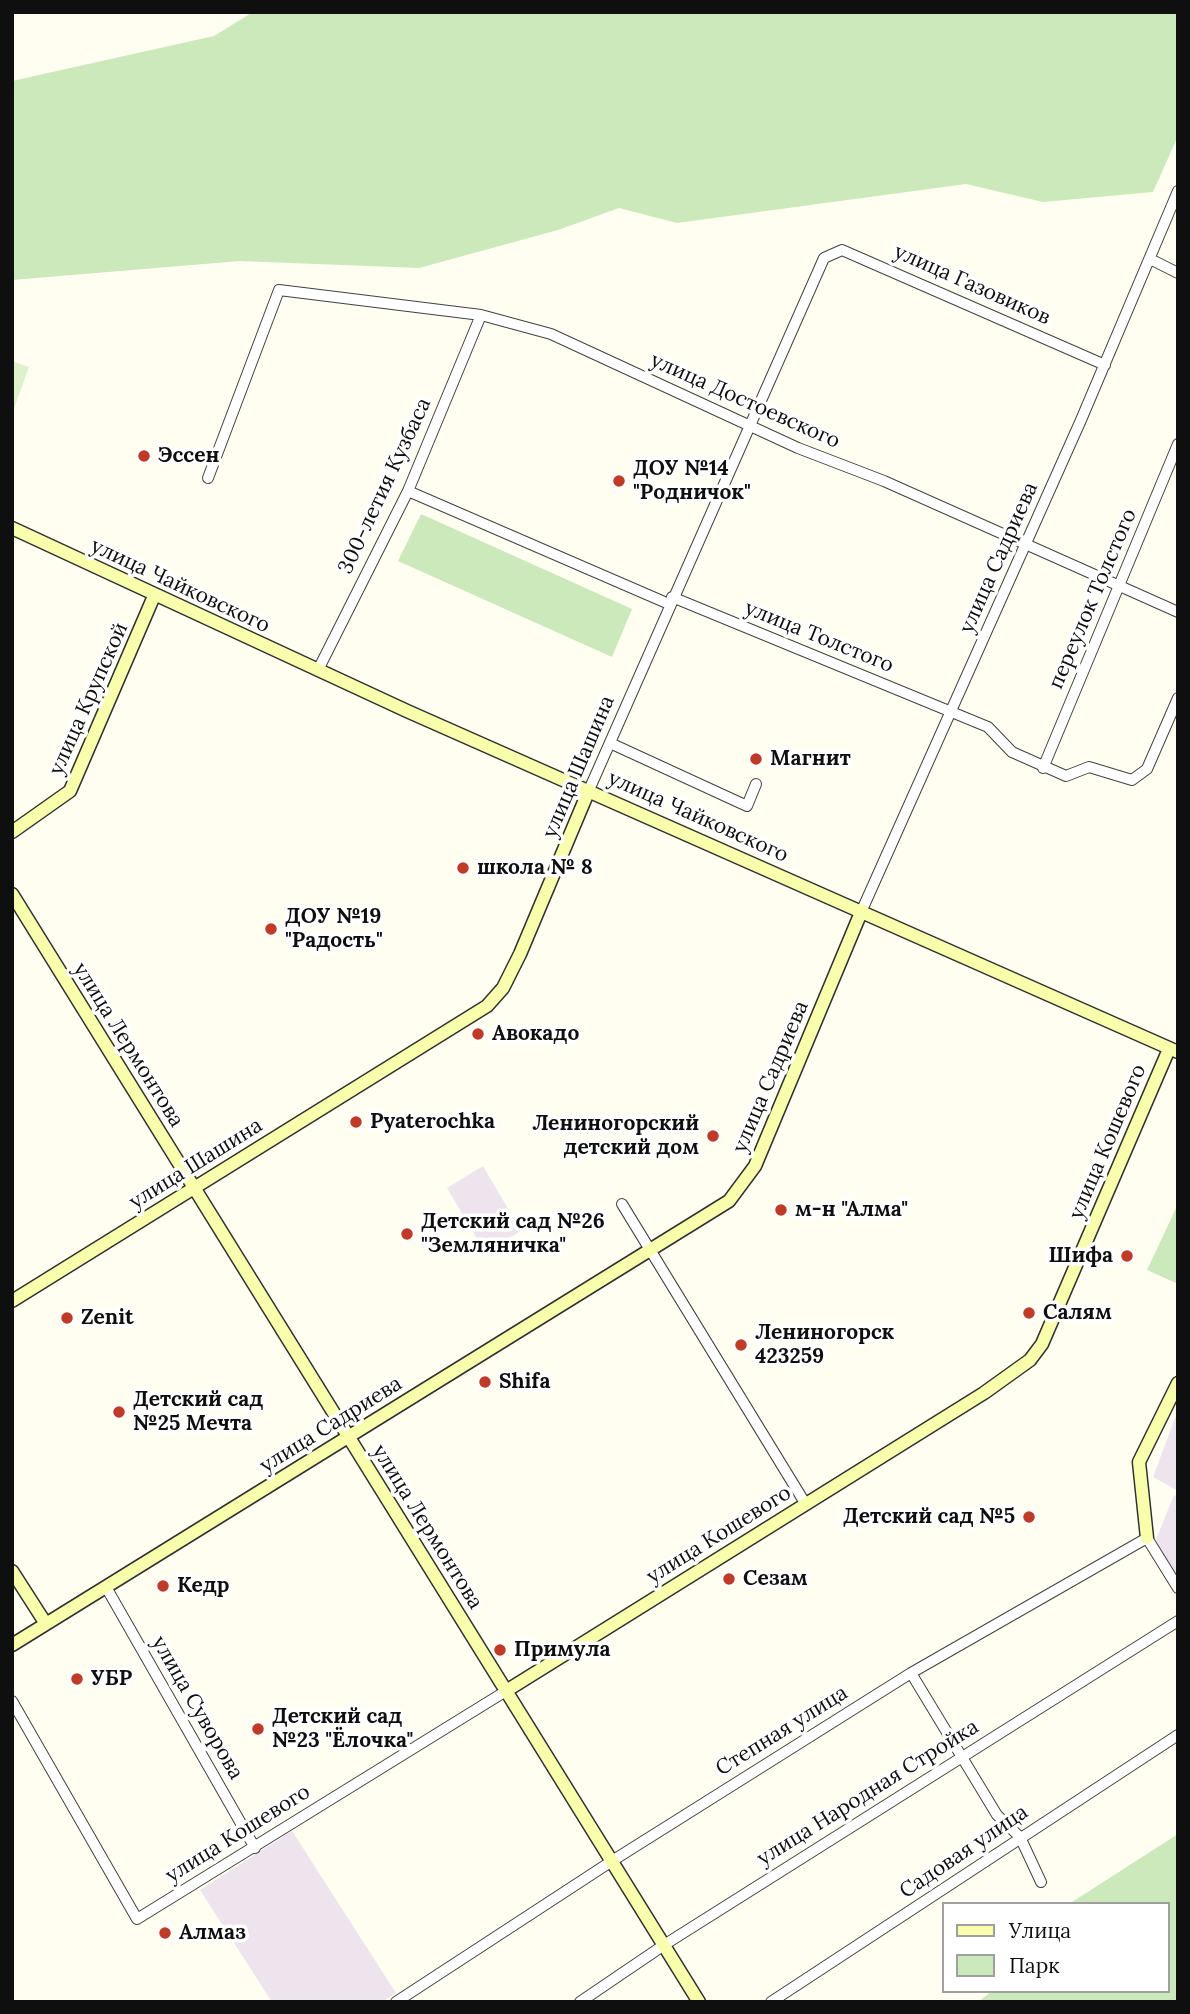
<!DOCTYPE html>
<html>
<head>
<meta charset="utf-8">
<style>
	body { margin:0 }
	#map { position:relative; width:1190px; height:2014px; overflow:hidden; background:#fffef1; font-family:Lora,serif }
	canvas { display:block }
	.frame { position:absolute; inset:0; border:14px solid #0f0f0f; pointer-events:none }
	.legend { position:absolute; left:942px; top:1902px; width:228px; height:91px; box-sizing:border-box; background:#fff; border:2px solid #9f9f9f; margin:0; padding:9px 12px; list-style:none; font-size:21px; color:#0f0f0f }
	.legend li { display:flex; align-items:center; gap:14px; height:35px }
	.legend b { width:35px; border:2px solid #9f9f9f }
</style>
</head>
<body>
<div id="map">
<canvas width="1190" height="2014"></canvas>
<div class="frame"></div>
<ul class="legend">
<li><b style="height:9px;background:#f9fead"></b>Улица</li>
<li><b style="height:19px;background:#cbe9ba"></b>Парк</li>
</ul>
</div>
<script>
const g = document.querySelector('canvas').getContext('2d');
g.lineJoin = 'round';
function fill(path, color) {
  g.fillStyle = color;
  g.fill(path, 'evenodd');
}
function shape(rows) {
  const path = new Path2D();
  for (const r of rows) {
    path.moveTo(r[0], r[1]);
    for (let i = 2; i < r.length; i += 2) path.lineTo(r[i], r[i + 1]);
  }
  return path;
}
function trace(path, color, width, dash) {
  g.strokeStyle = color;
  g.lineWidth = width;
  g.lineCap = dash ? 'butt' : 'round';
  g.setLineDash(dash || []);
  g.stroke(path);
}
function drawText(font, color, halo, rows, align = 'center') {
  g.font = font + ' Lora,serif';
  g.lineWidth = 7;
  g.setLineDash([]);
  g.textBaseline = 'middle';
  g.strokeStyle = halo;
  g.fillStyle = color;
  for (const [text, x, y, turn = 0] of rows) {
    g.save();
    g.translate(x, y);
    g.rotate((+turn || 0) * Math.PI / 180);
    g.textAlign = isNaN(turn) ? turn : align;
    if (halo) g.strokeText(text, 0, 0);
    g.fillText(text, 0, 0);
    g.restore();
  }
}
fill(shape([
	[483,1166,521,1231,485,1252,447,1188],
	[1178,1410,1178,1491,1153,1477],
	[1174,1495,1178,1497,1178,1578,1155,1542],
	[292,1831,396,1993,382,2002,272,2002,200,1890]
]), '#ede4ed');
fill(shape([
	[253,12,1178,12,1178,136,1153,192,1043,202,966,184,677,223,619,208,558,230,419,268,240,261,12,280,12,81,214,36],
	[421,514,632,609,612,657,398,561],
	[1178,1204,1178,1280,1176,1283,1147,1270],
	[1178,1834,1178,2002,978,2002,992,1991,1167,1991,1167,1904,1069,1904]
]), '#cbe9ba');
fill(shape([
	[12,361,29,367,12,414]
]), '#def1cc');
const street = shape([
	[1150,259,1178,273],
	[208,478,279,290,481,315,551,334,798,448,884,481,1178,612],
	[408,491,669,604],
	[672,597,988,727,1012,752,1066,776,1089,767,1132,780,1147,769,1178,698],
	[318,670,408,491,481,315],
	[610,743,747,806,756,784],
	[1043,768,1178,444],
	[589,790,824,258,842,250,1105,365],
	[862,910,1081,420,1178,191],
	[622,1204,805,1503],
	[106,1587,255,1848],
	[911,1673,997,1815,1020,1837,1041,1882],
	[12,1701,137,1919,506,1691],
	[396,2002,612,1861,911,1673,1147,1538,1178,1588],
	[580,2002,664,1945,1178,1621],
	[771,2002,1178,1735]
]);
const secondary = shape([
	[12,528,407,711,1178,1052],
	[12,832,70,791,154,596],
	[12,894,699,2002],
	[12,1301,487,1006,503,988,520,954,589,790],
	[1147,1538,1139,1462,1178,1383],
	[12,1571,46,1624],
	[12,1645,729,1201,755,1166,862,910],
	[506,1691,984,1393,1030,1360,1042,1344,1169,1049]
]);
trace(street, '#424242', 12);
trace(secondary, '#313131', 15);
trace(street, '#fff', 10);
trace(secondary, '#f9fead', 12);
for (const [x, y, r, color] of [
	[144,456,7,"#bf3a27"],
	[619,481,7,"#bf3a27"],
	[756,759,7,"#bf3a27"],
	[463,868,7,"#bf3a27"],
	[271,929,7,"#bf3a27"],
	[478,1034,7,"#bf3a27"],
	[356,1122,7,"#bf3a27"],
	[713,1136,7,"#bf3a27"],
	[781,1210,7,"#bf3a27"],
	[407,1234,7,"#bf3a27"],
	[1127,1256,7,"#bf3a27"],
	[1029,1313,7,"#bf3a27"],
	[67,1318,7,"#bf3a27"],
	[741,1345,7,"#bf3a27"],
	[485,1382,7,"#bf3a27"],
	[119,1412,7,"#bf3a27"],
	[1029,1517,7,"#bf3a27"],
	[729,1579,7,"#bf3a27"],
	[163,1586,7,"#bf3a27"],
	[500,1650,7,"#bf3a27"],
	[77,1679,7,"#bf3a27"],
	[258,1729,7,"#bf3a27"],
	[165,1933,7,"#bf3a27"]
]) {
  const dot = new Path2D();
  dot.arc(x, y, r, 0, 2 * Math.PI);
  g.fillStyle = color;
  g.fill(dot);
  trace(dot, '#fff', 2.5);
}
drawText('21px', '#0f0f0f', '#fff', [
	["улица Газовиков",972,285,24],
	["улица Достоевского",745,401,24],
	["300-летия Кузбаса",385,486,-65],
	["улица Садриева",999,558,-66],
	["улица Чайковского",180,586,25],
	["переулок Толстого",1093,599,-67],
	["улица Толстого",819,637,22],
	["улица Крупской",89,699,-66],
	["улица Шашина",579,767,-67],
	["улица Чайковского",698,817,24],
	["улица Лермонтова",128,1045,58],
	["улица Садриева",771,1077,-67],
	["улица Кошевого",1108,1142,-67],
	["улица Шашина",196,1164,-32],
	["улица Садриева",331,1425,-32],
	["улица Лермонтова",427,1527,58],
	["улица Кошевого",719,1535,-32],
	["улица Суворова",197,1708,60],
	["Степная улица",782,1731,-32],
	["улица Народная Стройка",868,1793,-32],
	["улица Кошевого",238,1834,-32],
	["Садовая улица",964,1852,-34]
]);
drawText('bold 21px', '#0f0f0f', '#fff', [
	["Эссен",158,456],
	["ДОУ №14",633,469],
	["\"Родничок\"",633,493],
	["Магнит",770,759],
	["школа № 8",477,868],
	["ДОУ №19",285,917],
	["\"Радость\"",285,941],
	["Авокадо",492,1034],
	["Pyaterochka",370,1122],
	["Лениногорский",699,1124,"right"],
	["детский дом",699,1148,"right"],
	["м-н \"Алма\"",795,1210],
	["Детский сад №26",421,1222],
	["\"Земляничка\"",421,1246],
	["Шифа",1113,1256,"right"],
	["Салям",1043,1313],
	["Zenit",81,1318],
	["Лениногорск",755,1333],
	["423259",755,1357],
	["Shifa",499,1382],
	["Детский сад",133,1400],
	["№25 Мечта",133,1424],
	["Детский сад №5",1015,1517,"right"],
	["Сезам",743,1579],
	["Кедр",177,1586],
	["Примула",514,1650],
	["УБР",91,1679],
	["Детский сад",272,1717],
	["№23 \"Ёлочка\"",272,1741],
	["Алмаз",179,1933]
], 'left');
</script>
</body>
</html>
